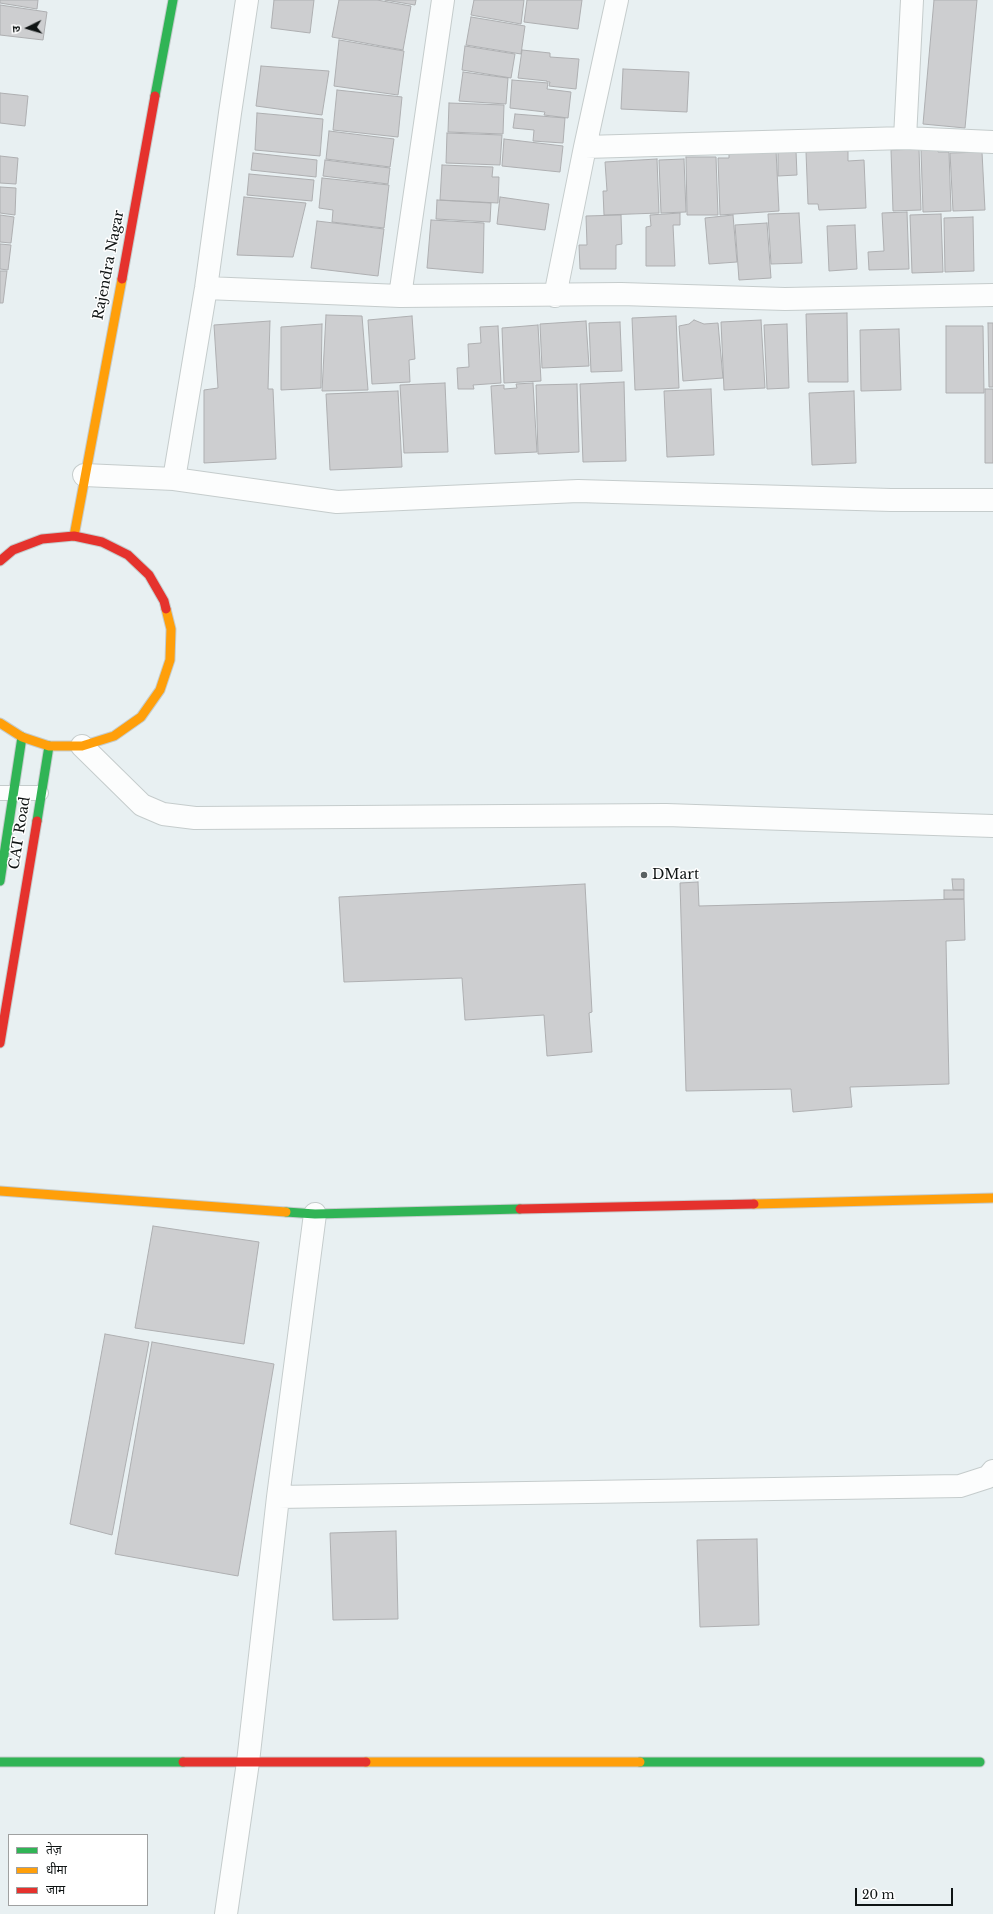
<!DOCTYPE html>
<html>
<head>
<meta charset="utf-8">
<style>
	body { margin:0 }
	#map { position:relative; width:993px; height:1914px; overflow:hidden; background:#e8f0f2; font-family:"Libre Baskerville","Noto Sans Devanagari",serif }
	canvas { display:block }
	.legend { position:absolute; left:8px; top:1834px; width:140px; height:72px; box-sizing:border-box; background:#fff; border:1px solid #9fa1a1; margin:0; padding:5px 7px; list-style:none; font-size:12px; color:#0f1414 }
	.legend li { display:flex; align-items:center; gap:8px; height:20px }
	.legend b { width:20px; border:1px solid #9fa1a1 }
	.north { position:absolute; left:8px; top:8px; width:40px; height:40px; -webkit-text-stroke:3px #fff; paint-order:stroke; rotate:265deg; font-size:11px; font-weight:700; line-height:16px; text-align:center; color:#0f1414 }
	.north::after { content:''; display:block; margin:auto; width:14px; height:18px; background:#0f1414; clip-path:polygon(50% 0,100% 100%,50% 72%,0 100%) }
	.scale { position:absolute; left:855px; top:1888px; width:98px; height:18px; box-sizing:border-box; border:2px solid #0f1414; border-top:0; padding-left:5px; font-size:12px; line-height:14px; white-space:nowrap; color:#0f1414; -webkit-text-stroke:3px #fff; paint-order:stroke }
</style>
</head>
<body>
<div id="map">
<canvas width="993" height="1914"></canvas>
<ul class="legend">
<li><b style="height:5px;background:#30b455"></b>तेज़</li>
<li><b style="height:5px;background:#ff9f0a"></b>धीमा</li>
<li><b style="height:5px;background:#e5322d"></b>जाम</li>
</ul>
<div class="north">उ</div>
<div class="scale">20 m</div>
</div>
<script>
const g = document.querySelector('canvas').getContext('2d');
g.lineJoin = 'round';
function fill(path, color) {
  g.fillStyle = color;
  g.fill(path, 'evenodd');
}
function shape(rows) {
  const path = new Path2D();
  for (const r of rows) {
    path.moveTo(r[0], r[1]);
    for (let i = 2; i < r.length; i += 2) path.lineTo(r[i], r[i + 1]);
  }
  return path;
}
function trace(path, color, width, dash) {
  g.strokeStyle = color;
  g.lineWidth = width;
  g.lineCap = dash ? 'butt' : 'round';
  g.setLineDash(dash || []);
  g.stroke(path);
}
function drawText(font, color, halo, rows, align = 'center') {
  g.font = font + ' "Libre Baskerville",serif';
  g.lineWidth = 3;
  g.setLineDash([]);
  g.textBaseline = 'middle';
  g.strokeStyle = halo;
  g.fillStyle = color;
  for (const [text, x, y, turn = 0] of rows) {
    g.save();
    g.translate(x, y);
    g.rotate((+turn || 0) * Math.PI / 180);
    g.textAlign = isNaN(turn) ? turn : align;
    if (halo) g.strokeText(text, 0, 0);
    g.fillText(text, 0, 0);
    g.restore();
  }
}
const building = shape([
	[0,0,38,0,37,9,0,3,0,0],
	[274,0,314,0,310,33,271,28,274,0],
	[339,0,377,0,411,6,403,50,332,37,339,0],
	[385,0,416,0,415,5,385,0],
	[474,0,524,0,521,24,471,15,474,0],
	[527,0,582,0,578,29,524,22,527,0],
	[934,0,977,0,965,128,923,124,934,0],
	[0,5,47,12,43,40,0,35,0,5],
	[471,17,525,26,521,54,466,45,471,17],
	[339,40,404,51,398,95,334,86,339,40],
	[465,46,515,54,511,78,462,70,465,46],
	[522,50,550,53,550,57,579,59,576,89,549,86,550,82,547,82,547,81,518,78,522,50],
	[261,66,329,71,322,115,256,106,261,66],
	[623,69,689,72,687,112,621,109,623,69],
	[463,72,508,78,506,104,459,101,463,72],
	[512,80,548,83,547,89,571,92,568,118,544,115,545,112,510,108,512,80],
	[337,90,402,97,398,137,333,130,337,90],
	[0,93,28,96,25,126,0,123,0,93],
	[449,103,504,105,503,134,448,132,449,103],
	[257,113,323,119,320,156,255,150,257,113],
	[515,114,565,118,563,143,533,141,534,130,513,128,515,114],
	[329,131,394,139,390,167,326,159,329,131],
	[447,133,502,135,500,165,446,163,447,133],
	[504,139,563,146,560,172,502,166,504,139],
	[938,148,938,152,949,152,951,211,923,212,921,149,938,148],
	[919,149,921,210,893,211,891,150,919,149],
	[776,150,779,211,720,215,718,158,729,158,729,154,776,150],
	[778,151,796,151,797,175,778,176,778,151],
	[848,151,848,161,864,160,866,208,819,210,818,204,808,204,806,152,848,151],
	[982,152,985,210,953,211,950,153,982,152],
	[253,153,317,160,316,177,251,170,253,153],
	[0,156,18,158,16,184,0,183,0,156],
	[686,157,716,157,718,215,687,215,686,157],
	[657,159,659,213,604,215,603,191,607,191,605,162,657,159],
	[684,159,686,212,661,213,659,160,684,159],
	[325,160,390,168,388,184,323,176,325,160],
	[442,165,493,167,492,177,499,177,498,203,440,200,442,165],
	[249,174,314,180,312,201,247,195,249,174],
	[322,178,389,185,384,228,332,222,333,210,319,208,322,178],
	[0,187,16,188,15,215,0,213,0,187],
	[244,197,306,203,293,257,237,255,244,197],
	[500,197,549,204,545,230,497,224,500,197],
	[437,200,491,203,490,222,436,219,437,200],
	[907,212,909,269,869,270,868,252,884,251,882,213,907,212],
	[680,213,680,225,673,225,675,266,646,266,646,227,651,226,650,215,680,213],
	[799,213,802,263,771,264,768,214,799,213],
	[941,214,943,272,912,273,910,215,941,214],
	[0,215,14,217,11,243,0,242,0,215],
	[621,215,622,244,616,245,616,269,580,269,579,245,587,245,586,216,621,215],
	[733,215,737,262,709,264,705,218,733,215],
	[973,217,974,271,945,272,944,218,973,217],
	[431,220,484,223,483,273,427,268,431,220],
	[317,221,384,229,378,276,311,268,317,221],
	[767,223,771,278,739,280,735,225,767,223],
	[855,225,857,269,829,271,827,226,855,225],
	[0,244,11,245,8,270,0,269,0,244],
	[0,271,7,271,3,303,0,303,0,271],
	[847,313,848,382,808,382,806,314,847,313],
	[326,315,362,316,368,390,322,391,326,315],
	[412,316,415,359,409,360,410,382,372,384,368,320,412,316],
	[676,316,679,388,635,390,632,318,676,316],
	[694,320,704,324,718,323,723,378,683,381,679,326,689,324,694,320],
	[761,320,765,388,724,390,721,322,761,320],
	[270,321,268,389,273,389,276,459,204,463,204,390,218,388,214,325,270,321],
	[586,321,589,366,542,368,540,324,586,321],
	[620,322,622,371,591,372,589,323,620,322],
	[988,323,993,323,993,387,989,387,988,323],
	[322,324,321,388,281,390,281,327,322,324],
	[787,324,789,388,767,389,764,325,787,324],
	[538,325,541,381,504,383,502,328,538,325],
	[498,326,501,383,473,385,474,389,458,389,457,368,469,367,468,344,481,343,480,327,498,326],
	[946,326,983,326,984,393,946,393,946,326],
	[899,329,901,390,861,391,860,330,899,329],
	[624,382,626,461,583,462,580,384,624,382],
	[445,383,448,452,404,453,400,385,445,383],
	[533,383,537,452,495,454,491,386,504,385,504,389,517,388,516,384,533,383],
	[577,384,579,452,538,454,536,385,577,384],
	[711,389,714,455,667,457,664,391,711,389],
	[985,389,993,389,993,463,985,463,985,389],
	[398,391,402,467,330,470,326,394,398,391],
	[854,391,856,463,812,465,809,393,854,391],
	[952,879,964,879,964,890,953,890,952,879],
	[698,882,699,906,964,899,965,940,946,941,949,1084,850,1087,852,1107,793,1112,791,1089,686,1091,680,883,698,882],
	[585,884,592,1012,589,1013,592,1052,547,1056,544,1015,465,1020,462,978,344,982,339,897,585,884],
	[944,890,964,890,964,899,944,899,944,890],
	[153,1226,259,1242,244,1344,135,1328,153,1226],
	[105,1334,149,1342,112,1535,70,1524,105,1334],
	[152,1342,274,1364,238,1576,115,1554,152,1342],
	[396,1531,398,1619,333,1620,330,1533,396,1531],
	[757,1539,759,1625,700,1627,697,1540,757,1539]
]);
fill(building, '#cdced0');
trace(building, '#aeafb1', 1);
const lane = shape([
	[0,793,41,793]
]);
const street = shape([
	[443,0,400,296,621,294,785,299,993,295],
	[617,0,585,147,905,138,993,142],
	[905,138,912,0],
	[206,288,400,296],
	[555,296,585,147],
	[84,475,174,479,337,502,578,491,891,500,993,500],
	[174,479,206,288,230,113,247,0],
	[82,746,142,805,163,814,195,818,666,815,993,826],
	[278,1497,960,1486,988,1477,993,1471],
	[226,1914,248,1762,278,1497,315,1214]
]);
const fast = shape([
	[155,96,173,0],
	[37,821,49,746],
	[0,881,22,737],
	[286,1212,315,1214,520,1209],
	[0,1762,183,1762],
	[640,1762,980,1762]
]);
const slow = shape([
	[74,536,122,279],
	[0,723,22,737,49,746,82,746,114,736,141,717,160,690,170,660,171,629,166,609],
	[0,1191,286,1212],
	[754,1204,993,1198],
	[366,1762,640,1762]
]);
const jam = shape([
	[122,279,155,96],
	[0,561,13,550,42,539,74,536,102,542,128,555,149,575,164,601,166,609],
	[0,1043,37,821],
	[520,1209,754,1204],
	[183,1762,366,1762]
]);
trace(lane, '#c5cccc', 16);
trace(street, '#c5cccc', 24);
trace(fast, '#c5cccc', 11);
trace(slow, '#c5cccc', 11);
trace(jam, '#c5cccc', 11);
trace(lane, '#fcfdfd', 14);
trace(street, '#fcfdfd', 22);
trace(fast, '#30b455', 9);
trace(slow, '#ff9f0a', 9);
trace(jam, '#e5322d', 9);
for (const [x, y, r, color] of [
	[644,875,4,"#5b6162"]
]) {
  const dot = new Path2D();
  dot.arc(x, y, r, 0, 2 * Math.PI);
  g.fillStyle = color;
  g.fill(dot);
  trace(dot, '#fff', 1.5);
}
drawText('14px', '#0f1414', '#fff', [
	["Rajendra Nagar",109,265,-79],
	["CAT Road",20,833,-81]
]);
drawText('14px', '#0f1414', '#fff', [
	["DMart",652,875]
], 'left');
</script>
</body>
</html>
